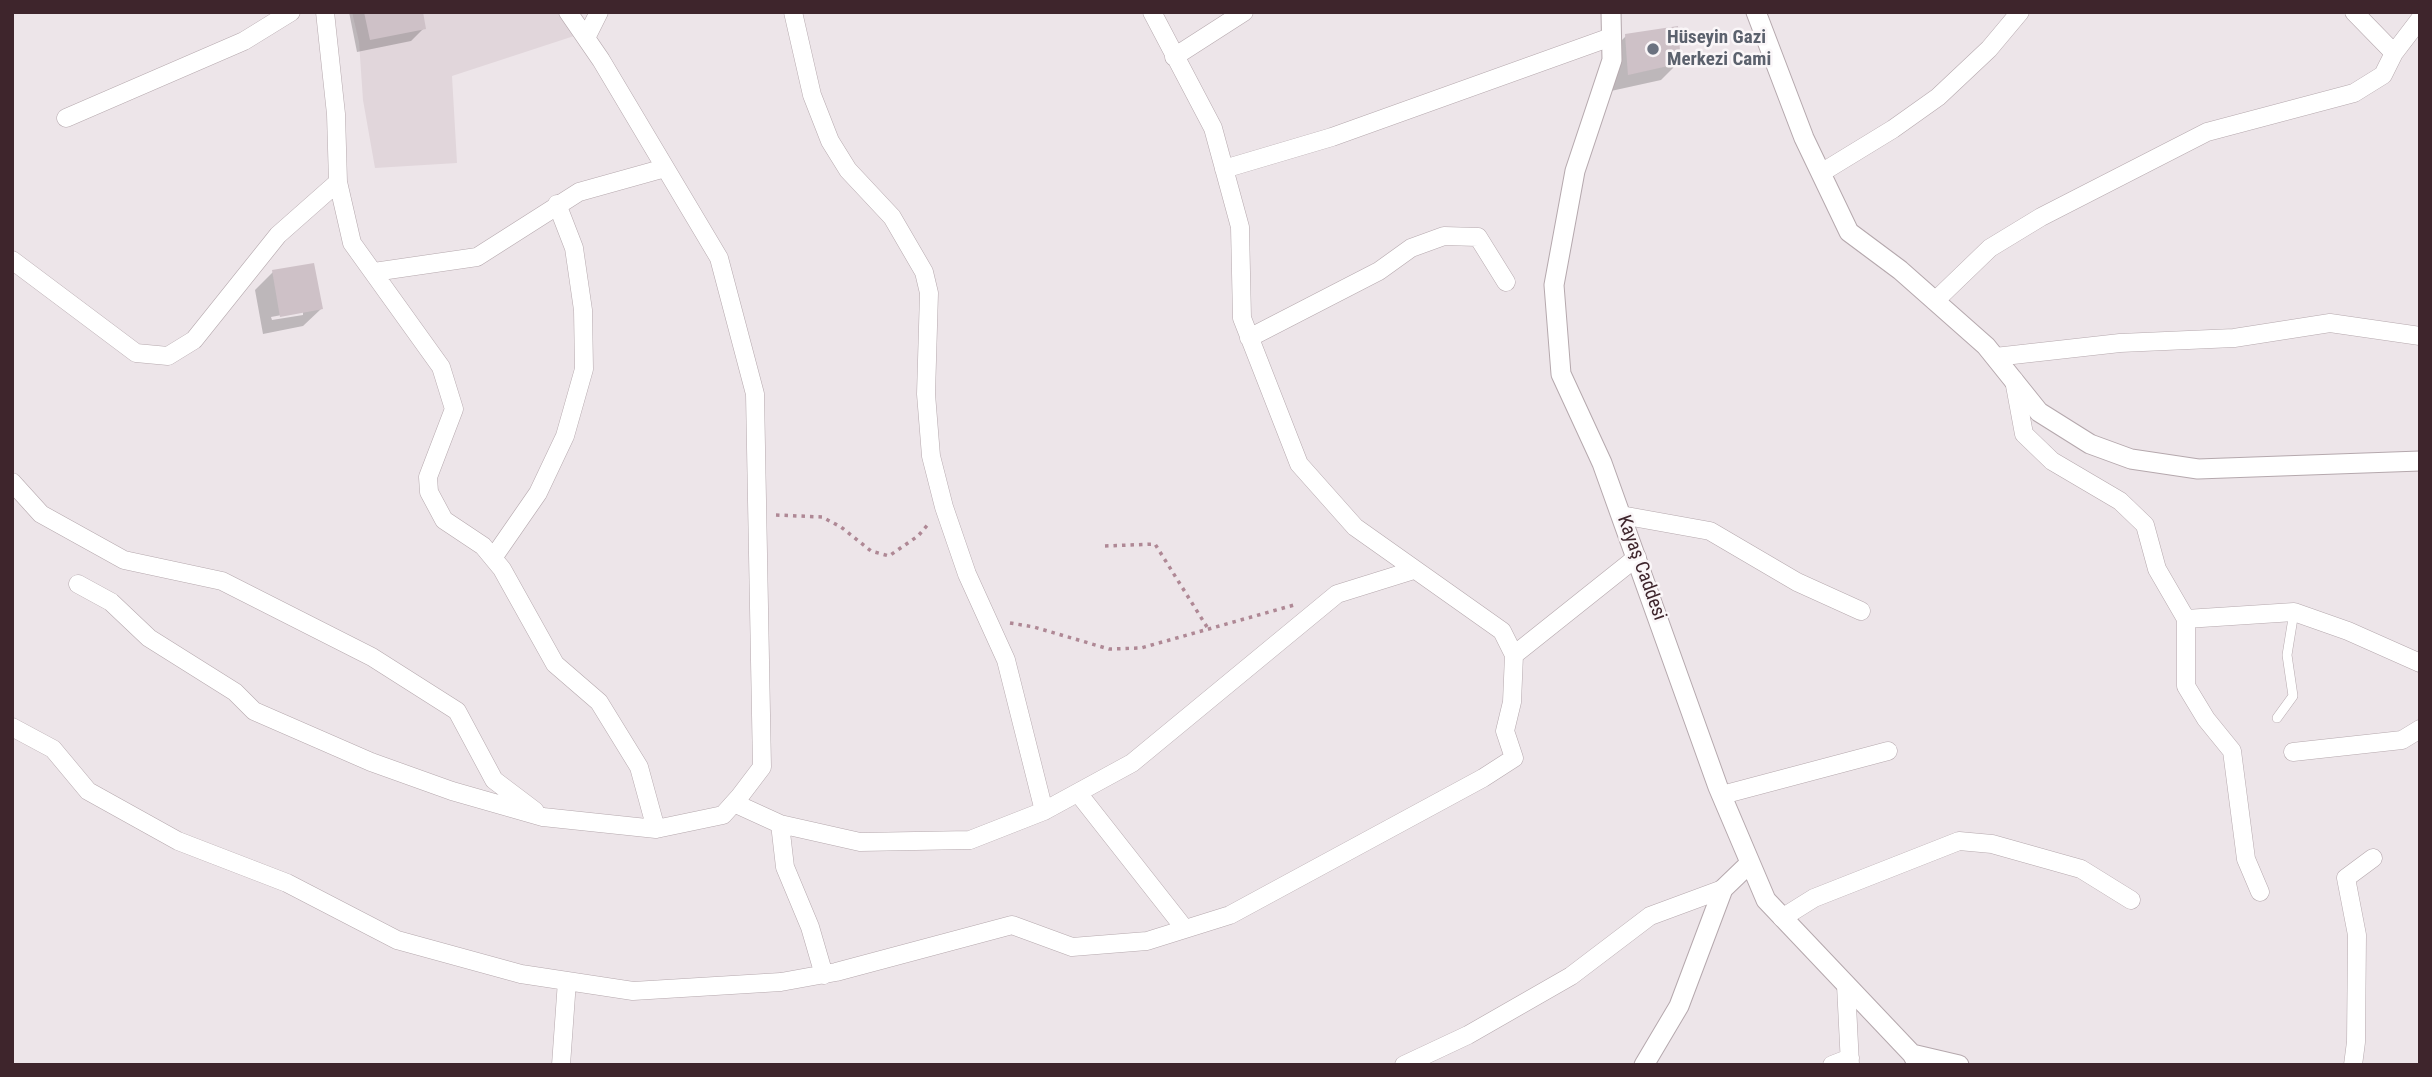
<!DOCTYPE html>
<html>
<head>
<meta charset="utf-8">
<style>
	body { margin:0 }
	#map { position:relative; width:2432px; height:1077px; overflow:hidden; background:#ede5e9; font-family:"Roboto Condensed",sans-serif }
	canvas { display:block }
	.frame { position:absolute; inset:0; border:14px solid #3e252c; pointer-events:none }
</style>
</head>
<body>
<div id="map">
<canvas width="2432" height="1077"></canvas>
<div class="frame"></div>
</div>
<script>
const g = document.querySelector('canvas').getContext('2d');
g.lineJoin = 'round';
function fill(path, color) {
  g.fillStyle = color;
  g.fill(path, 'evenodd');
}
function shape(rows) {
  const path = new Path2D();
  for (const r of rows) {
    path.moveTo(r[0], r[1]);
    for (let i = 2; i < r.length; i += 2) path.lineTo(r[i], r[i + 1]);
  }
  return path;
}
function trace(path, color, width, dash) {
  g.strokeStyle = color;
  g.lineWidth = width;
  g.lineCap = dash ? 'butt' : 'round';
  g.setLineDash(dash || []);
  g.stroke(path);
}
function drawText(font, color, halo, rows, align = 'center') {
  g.font = font + ' "Roboto Condensed",sans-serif';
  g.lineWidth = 5;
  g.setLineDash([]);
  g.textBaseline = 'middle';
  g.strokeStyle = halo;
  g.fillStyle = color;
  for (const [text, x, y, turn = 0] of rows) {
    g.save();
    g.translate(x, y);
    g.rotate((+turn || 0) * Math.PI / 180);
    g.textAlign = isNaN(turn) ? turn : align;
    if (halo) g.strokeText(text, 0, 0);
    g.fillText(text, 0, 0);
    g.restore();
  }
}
fill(shape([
	[352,12,560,12,574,36,452,76,457,163,375,168,363,100,359,42]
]), '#e1d6db');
fill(shape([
	[349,12,421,12,424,28,411,41,357,52],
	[1626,36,1679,62,1661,80,1611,91,1608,54],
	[273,272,321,309,303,326,263,334,255,290],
	[303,311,303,315,272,320,271,317]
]), '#0003');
fill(shape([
	[364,12,423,12,426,29,370,40],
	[1678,26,1681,63,1628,75,1625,34],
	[314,263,323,309,280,317,272,270]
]), '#cec1c7');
const service = shape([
	[2277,718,2293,696,2287,655,2294,612]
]);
const minor = shape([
	[325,12,336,114,338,182,352,243,441,367,454,409,428,477,429,492,444,520,483,546,502,569,555,664,599,702,639,767,656,829],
	[793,12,812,95,830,141,848,170,892,217,924,272,929,293,926,394,931,456,944,507,967,574,1006,660,1044,811],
	[2354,12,2394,53],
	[586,38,599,12],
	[1174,57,1244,12],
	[66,118,244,41,291,12],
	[1224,169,1332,137,1611,37],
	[1821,173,1893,129,1938,97,1989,49,2020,12],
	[12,260,136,353,168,356,194,340,278,235,338,182],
	[374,272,477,257,579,192,665,168],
	[1935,301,1990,248,2041,217,2207,132,2354,93,2383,75,2394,53,2420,19],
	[1249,338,1379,271,1411,248,1444,236,1478,237,1506,282],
	[1995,357,2120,343,2234,338,2330,323,2420,336],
	[2014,380,2024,434,2052,461,2120,501,2145,525,2157,569,2186,619,2186,686,2206,719,2232,751,2246,859,2260,892],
	[12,482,41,514,124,560,222,581,372,657,457,711,494,780,535,811],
	[1621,515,1710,531,1797,582,1861,611],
	[493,558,538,493,565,436,584,369,583,310,574,248,557,204],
	[78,584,111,602,149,638,235,692,254,711,371,762,452,791,543,817,656,829,723,815,740,796,762,767,755,394,719,258,601,60,568,12],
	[2186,619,2294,612,2348,631,2420,663],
	[1514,655,1637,557],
	[12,727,53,749,88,791,178,841,287,883,397,940,521,974,633,991,781,982,836,972,1012,925,1072,947,1147,941,1230,915,1483,778,1514,758,1505,731,1512,702,1514,655,1502,631,1355,527,1299,464,1242,318,1240,227,1213,128,1152,12],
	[2293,752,2402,740,2420,729],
	[1078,793,1185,929],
	[1722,795,1888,751],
	[734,803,780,824,860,842,970,840,1044,811,1132,763,1337,594,1414,570],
	[780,824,785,867,810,927,824,975],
	[1782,918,1814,898,1959,841,1992,844,2081,869,2131,900],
	[1846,985,1850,1065],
	[561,1065,567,981],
	[1404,1065,1468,1035,1571,976,1650,916,1723,889],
	[1832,1065,1850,1058],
	[2353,1065,2356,1042,2357,935,2346,878,2373,858]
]);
const tertiary = shape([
	[1611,12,1612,60,1575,171,1554,285,1561,374,1602,463,1718,787,1766,900,1912,1054,1918,1065],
	[1756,12,1804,138,1849,232,1900,270,1986,346,2039,412,2090,444,2131,459,2198,469,2420,461],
	[1912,1054,1959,1065],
	[1644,1065,1679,1006,1723,889,1750,863]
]);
trace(service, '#b5a8ad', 10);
trace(minor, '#b5a8ad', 19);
trace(tertiary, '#b5a8ad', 21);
trace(shape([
	[776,515,822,517,841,527,871,551,889,556,918,536,930,522],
	[1105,546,1155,544,1207,627],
	[1010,623,1034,627,1109,649,1141,648,1294,605]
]), '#af8895', 3.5, [3.5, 5]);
trace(service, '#fff', 9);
trace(minor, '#fff', 18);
trace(tertiary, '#fff', 19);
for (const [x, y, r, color] of [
	[1653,49,7,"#6b7280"]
]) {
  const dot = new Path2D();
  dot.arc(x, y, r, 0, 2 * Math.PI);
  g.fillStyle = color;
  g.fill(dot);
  trace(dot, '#faf6f8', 2.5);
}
drawText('bold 19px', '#5b616d', '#faf6f8', [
	["Hüseyin Gazi",1667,38],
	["Merkezi Cami",1667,60]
], 'left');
drawText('19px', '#3e252c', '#faf6f8', [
	["Kayaş Caddesi",1641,568,70]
]);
</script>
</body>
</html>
